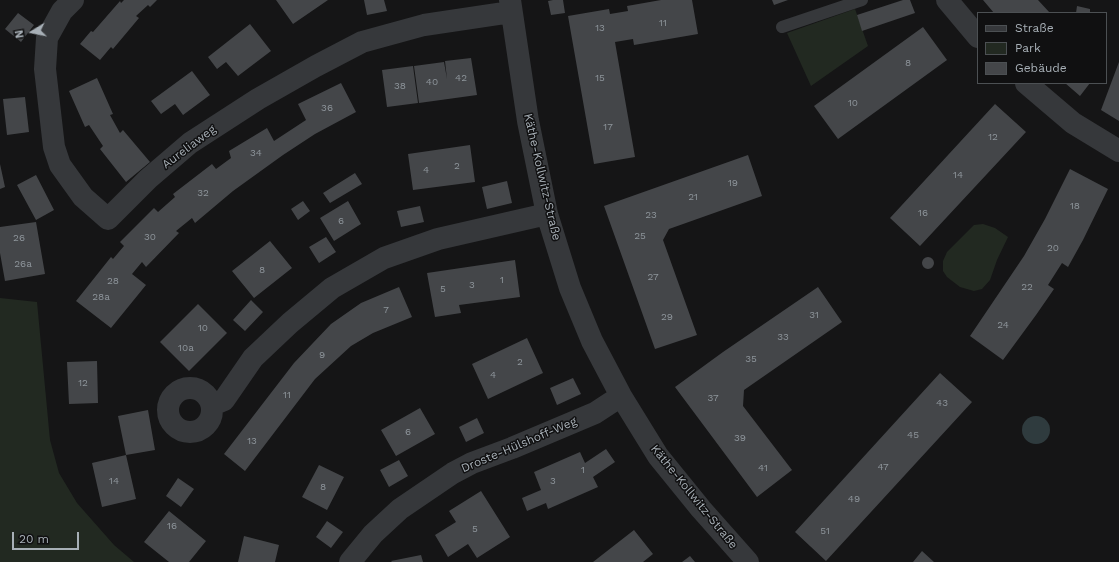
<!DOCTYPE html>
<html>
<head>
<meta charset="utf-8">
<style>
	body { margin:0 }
	#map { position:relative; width:1119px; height:562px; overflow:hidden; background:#151516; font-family:"Work Sans",sans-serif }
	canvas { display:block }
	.legend { position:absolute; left:977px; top:12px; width:130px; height:72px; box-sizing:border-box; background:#101011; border:1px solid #4c5053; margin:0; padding:5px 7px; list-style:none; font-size:12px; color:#a7afb6 }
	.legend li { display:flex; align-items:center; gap:8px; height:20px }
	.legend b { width:20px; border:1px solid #4c5053 }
	.north { position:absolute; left:12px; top:12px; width:40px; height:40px; -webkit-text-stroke:3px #101011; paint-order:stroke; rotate:260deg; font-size:11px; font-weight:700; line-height:16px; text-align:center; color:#a7afb6 }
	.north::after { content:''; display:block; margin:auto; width:14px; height:18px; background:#a7afb6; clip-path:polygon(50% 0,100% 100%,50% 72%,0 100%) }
	.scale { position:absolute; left:12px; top:532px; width:67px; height:18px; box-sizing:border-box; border:2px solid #a7afb6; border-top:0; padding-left:5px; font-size:12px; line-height:14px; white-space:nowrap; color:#a7afb6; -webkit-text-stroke:3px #101011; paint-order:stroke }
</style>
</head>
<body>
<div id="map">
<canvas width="1119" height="562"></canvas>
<ul class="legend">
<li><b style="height:5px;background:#36383b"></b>Straße</li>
<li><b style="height:11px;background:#222921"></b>Park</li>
<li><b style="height:11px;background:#444649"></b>Gebäude</li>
</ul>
<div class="north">N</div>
<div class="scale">20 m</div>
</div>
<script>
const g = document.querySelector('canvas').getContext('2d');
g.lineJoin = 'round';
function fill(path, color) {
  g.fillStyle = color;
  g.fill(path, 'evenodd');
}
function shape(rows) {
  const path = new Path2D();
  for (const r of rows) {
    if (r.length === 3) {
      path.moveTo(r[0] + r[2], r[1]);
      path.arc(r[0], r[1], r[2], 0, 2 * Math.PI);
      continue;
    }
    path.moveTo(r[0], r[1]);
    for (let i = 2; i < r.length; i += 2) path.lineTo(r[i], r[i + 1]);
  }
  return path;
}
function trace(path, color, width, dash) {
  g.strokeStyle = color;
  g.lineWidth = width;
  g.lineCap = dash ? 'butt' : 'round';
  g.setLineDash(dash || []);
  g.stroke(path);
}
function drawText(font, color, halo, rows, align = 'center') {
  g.font = font + ' "Work Sans",sans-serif';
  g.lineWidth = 3;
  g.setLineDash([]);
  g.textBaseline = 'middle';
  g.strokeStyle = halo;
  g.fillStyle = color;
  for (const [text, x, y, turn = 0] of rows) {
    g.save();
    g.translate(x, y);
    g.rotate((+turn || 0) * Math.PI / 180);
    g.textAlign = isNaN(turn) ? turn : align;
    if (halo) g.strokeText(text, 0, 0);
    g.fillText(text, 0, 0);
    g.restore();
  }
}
fill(shape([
	[855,9,868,46,811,86,787,33],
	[983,224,995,228,1008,237,997,260,990,280,982,289,974,291,960,287,947,277,943,271,943,261,947,252,974,225],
	[0,298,37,302,50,440,59,473,77,503,114,545,134,562,0,562]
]), '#222921');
fill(shape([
	[1036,430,14]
]), '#2f3b3e');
fill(shape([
	[124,0,157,0,150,7,148,5,136,16,139,18,113,49,111,47,100,60,80,44,91,31,93,32,120,1,121,3],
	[276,0,328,0,293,24],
	[364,0,384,0,387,11,367,15],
	[553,0,563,0,565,13,551,15,548,1],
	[661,0,692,0,698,34,634,45,633,39,615,42,635,157,594,164,568,16,609,9,610,14,628,11,627,6],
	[772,0,788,0,774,5],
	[903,0,910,0,915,13,862,31,857,15],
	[983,0,1038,0,1050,13,994,13],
	[1077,6,1090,9,1090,13,1076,13],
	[18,13,34,25,21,42,5,29],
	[250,24,271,51,238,76,226,62,217,69,208,57],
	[923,27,947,60,838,139,814,106],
	[471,58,477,95,419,103,414,66,444,62,447,79,445,61],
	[1119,62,1119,121,1101,110],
	[413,66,418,103,387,107,382,70],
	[192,71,210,95,183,115,175,104,161,114,151,101],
	[97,78,113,114,110,115,120,133,123,130,150,162,126,182,100,149,103,146,89,125,85,127,69,91],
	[341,83,356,112,315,134,283,155,233,191,195,223,192,218,176,231,179,233,146,267,142,262,132,274,146,285,111,328,76,301,111,257,113,259,124,246,120,242,154,208,158,212,175,197,173,194,212,164,216,169,231,158,229,151,267,128,274,141,306,120,298,104],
	[1065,83,1090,83,1080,96],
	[25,97,29,132,7,135,3,99],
	[995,104,1026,132,920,246,890,218],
	[470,145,475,182,413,190,408,154],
	[748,155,762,196,669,229,663,240,697,335,655,349,604,206],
	[0,164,5,187,0,189],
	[1070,169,1108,189,1083,240,1068,267,1062,263,1048,285,1054,289,1036,315,1003,360,970,336,1024,256,1045,219],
	[355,173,362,184,330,203,323,193],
	[36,175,54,210,36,220,17,185],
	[507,181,512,203,487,209,482,187],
	[303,201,310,211,298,220,291,209],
	[348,201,361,224,334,241,320,218],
	[420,206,424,222,401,227,397,211],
	[36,222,45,274,5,281,0,253,0,227],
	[326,237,336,252,319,263,309,247],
	[270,241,292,268,254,298,232,271],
	[928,263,6],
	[515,260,520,297,459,305,461,313,435,317,427,273],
	[399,287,412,317,373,333,351,346,315,379,245,471,224,454,294,363,331,324,361,303],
	[818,287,842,322,744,390,743,406,792,470,757,497,675,387,723,352],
	[251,300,263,312,245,331,233,320],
	[198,304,227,333,189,371,160,342],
	[527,338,543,373,488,399,472,364],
	[97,361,98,403,69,404,67,362],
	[940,373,972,402,826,561,795,532],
	[573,378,581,394,557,405,550,388],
	[420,408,435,434,396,456,381,430],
	[148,410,155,450,126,455,118,416],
	[477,418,484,433,466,442,459,427],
	[606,449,615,462,593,477,598,487,548,509,546,503,527,511,522,498,541,490,534,472,580,452,585,463],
	[126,455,136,499,102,507,92,463],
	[399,460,408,476,389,487,380,470],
	[319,465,344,477,327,510,302,497],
	[178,478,194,489,181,507,166,496],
	[481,491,510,537,477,558,468,544,448,557,435,535,456,522,449,511],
	[169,511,206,541,189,562,169,562,144,542],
	[327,521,343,532,331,548,316,537],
	[634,530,653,554,643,562,593,562],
	[244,536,279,545,275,562,238,562],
	[922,551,934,562,913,562],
	[421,555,423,562,392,562,391,561],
	[690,556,695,562,682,562]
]), '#444649');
trace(shape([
	[782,27,862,0]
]), '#36383b', 12);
trace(shape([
	[73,0,62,11,47,38,45,69,54,147,60,165,83,197,108,219,148,179,190,143,258,99,316,66,362,42,424,25,511,12],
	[510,0,528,121,547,214,570,288,592,341,621,396,658,456,701,509,748,562],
	[947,0,978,37],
	[1026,83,1073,123,1119,151],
	[190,410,22],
	[212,405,224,400,253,358,290,323,332,288,384,258,438,239,547,214],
	[350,562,373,534,400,509,453,473,472,463,512,448,595,413,621,396]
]), '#36383b', 22);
drawText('10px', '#8e959b', null, [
	["11",663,23],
	["13",600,28],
	["8",908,63],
	["42",461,78],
	["15",600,78],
	["40",432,82],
	["38",400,86],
	["10",853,103],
	["36",327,108],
	["17",608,127],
	["12",993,137],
	["34",256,153],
	["2",457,166],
	["4",426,170],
	["14",958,175],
	["19",733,183],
	["32",203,193],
	["21",693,197],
	["18",1075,206],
	["16",923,213],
	["23",651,215],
	["6",341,221],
	["25",640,236],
	["30",150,237],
	["26",19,238],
	["20",1053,248],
	["26a",23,264],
	["8",262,270],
	["27",653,277],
	["1",502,280],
	["28",113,281],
	["3",472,285],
	["22",1027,287],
	["5",443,289],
	["28a",101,297],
	["7",386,310],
	["31",814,315],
	["29",667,317],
	["24",1003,325],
	["10",203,328],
	["33",783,337],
	["10a",186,348],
	["9",322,355],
	["35",751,359],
	["2",520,362],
	["4",493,375],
	["12",83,383],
	["11",287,395],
	["37",713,398],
	["43",942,403],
	["6",408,432],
	["45",913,435],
	["39",740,438],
	["13",252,441],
	["47",883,467],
	["41",763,468],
	["1",583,470],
	["14",114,481],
	["3",553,481],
	["8",323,487],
	["49",854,499],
	["16",172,526],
	["5",475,529],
	["51",825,531]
]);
drawText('12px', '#a7afb6', '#101011', [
	["Aureliaweg",189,147,-37],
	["Käthe-Kollwitz-Straße",542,177,77],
	["Droste-Hülshoff-Weg",519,445,-23],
	["Käthe-Kollwitz-Straße",694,497,51]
]);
</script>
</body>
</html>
